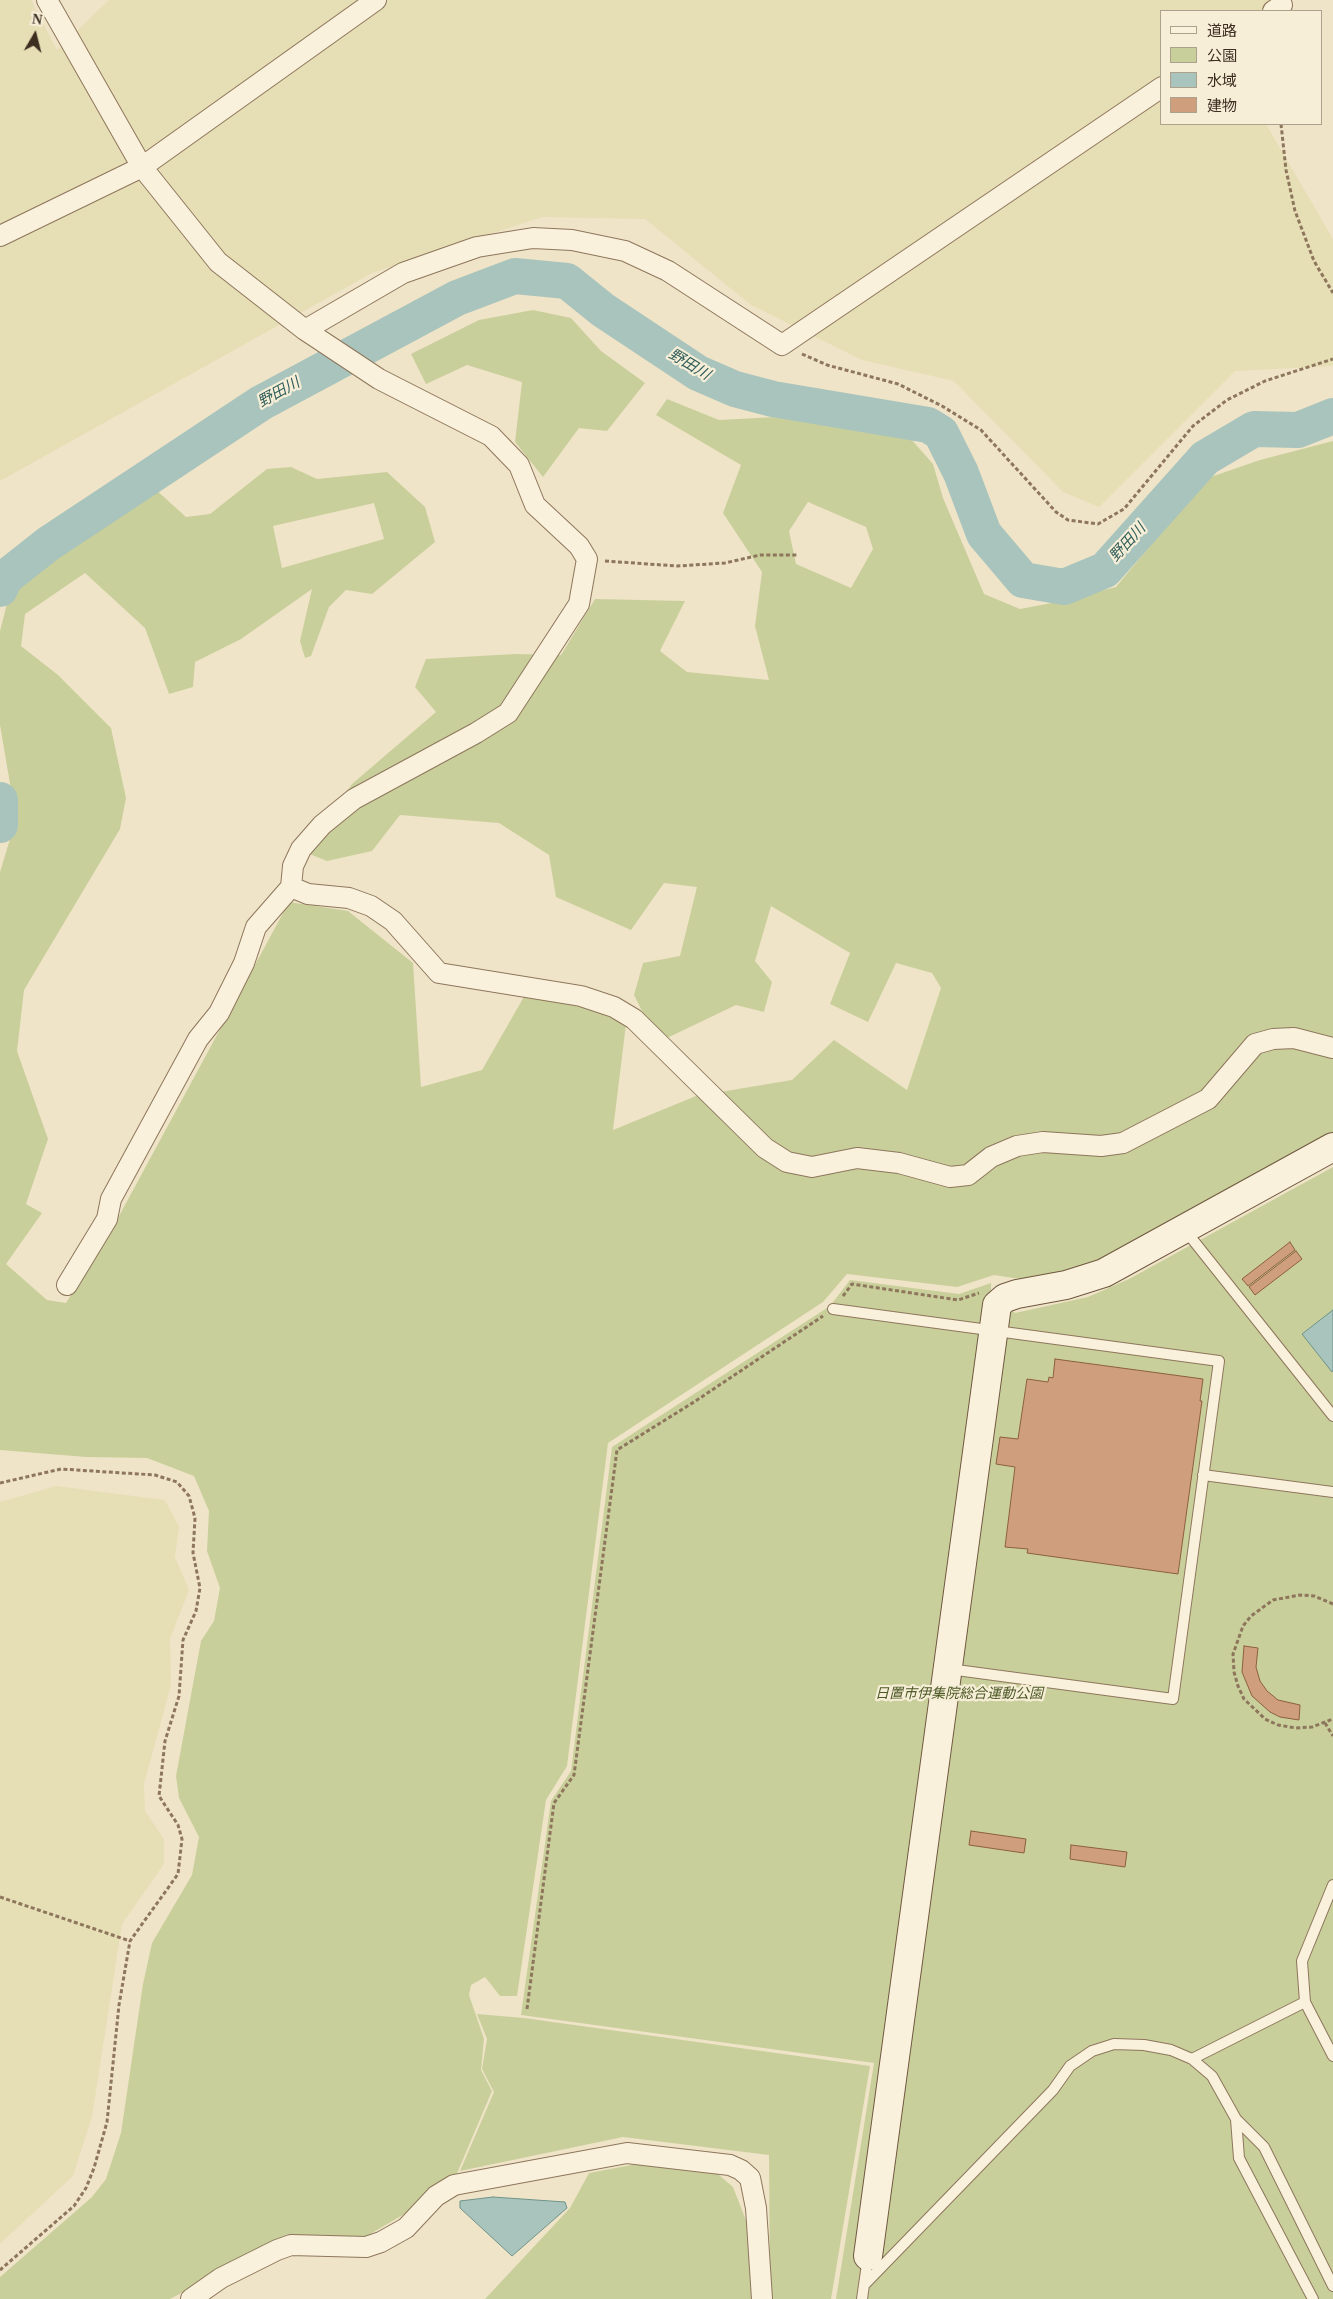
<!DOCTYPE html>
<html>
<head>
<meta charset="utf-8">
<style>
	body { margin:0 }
	#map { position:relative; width:1333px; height:2299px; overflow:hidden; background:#f0e4c8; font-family:"Times New Roman","Noto Sans JP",serif }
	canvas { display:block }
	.legend { position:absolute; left:1160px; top:10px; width:162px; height:115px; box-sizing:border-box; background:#f7eed8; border:1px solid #ada18e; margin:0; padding:6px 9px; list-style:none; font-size:15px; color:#3d2e20 }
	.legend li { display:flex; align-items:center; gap:10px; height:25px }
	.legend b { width:25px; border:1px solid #ada18e }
	.north { position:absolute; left:10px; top:10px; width:50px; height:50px; -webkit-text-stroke:4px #f7eed8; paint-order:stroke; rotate:8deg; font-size:14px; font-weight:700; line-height:20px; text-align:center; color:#3d2e20 }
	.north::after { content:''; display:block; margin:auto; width:18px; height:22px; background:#3d2e20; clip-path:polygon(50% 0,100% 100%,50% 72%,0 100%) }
</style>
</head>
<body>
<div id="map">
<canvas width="1333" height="2299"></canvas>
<ul class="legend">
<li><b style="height:6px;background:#faf1dc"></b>道路</li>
<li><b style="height:14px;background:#c9cf9b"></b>公園</li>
<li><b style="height:14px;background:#a9c4bc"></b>水域</li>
<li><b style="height:14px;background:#cf9f7d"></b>建物</li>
</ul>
<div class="north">N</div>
</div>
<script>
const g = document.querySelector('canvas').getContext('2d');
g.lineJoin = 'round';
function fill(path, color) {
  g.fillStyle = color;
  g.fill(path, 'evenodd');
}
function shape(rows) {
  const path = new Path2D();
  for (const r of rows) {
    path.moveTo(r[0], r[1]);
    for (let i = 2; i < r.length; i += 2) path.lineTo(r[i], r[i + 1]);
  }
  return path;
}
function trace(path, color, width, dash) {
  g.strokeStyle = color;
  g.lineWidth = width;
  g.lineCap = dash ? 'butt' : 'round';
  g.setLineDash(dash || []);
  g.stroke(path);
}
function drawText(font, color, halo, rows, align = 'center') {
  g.font = font + ' "Times New Roman","Noto Sans JP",serif';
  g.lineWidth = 4.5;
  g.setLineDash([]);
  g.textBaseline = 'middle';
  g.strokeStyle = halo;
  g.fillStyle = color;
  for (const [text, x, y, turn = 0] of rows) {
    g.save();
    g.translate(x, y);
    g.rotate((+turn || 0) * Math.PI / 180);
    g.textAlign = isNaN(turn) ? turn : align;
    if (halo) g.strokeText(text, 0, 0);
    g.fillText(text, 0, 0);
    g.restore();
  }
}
fill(shape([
	[0,0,31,0,57,50,109,0,1273,0,1272,11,1162,11,1162,124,1266,124,1333,239,1333,366,1235,371,1099,507,1063,492,954,381,862,360,751,305,645,219,542,217,372,273,0,481],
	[56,1486,165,1500,179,1527,175,1557,189,1590,170,1639,171,1685,144,1784,145,1811,164,1839,164,1864,122,1924,92,2117,73,2176,0,2244,0,1502]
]), '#e6deb5');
fill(shape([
	[533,310,571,318,601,351,645,383,607,431,579,428,543,477,515,442,522,382,467,365,426,384,411,354,479,320],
	[667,399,719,420,776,417,911,439,933,464,943,498,984,594,1020,609,1057,602,1116,587,1205,479,1260,460,1333,441,1333,1133,1090,1266,1020,1279,994,1275,957,1287,847,1274,823,1302,608,1443,567,1766,546,1800,517,1996,500,1996,485,1977,471,1985,469,1995,484,2039,481,2070,492,2091,455,2178,413,2209,365,2237,280,2242,170,2299,0,2299,0,2277,92,2197,106,2179,121,2133,143,1984,152,1943,192,1875,199,1837,179,1798,176,1776,201,1641,214,1621,220,1588,207,1551,209,1511,194,1476,147,1458,86,1457,0,1450,0,872,16,819,0,725,0,631,12,584,154,488,186,517,210,514,267,469,291,467,317,479,387,472,425,507,435,542,372,594,346,590,329,607,311,656,305,658,300,641,312,589,241,639,195,662,193,687,169,694,145,628,85,573,25,614,21,646,58,675,111,728,126,798,120,829,24,990,17,1051,48,1139,26,1204,42,1213,6,1264,47,1300,66,1303,119,1216,289,902,348,911,413,963,421,1087,482,1070,525,995,587,1008,626,1024,613,1130,696,1096,792,1080,834,1040,907,1090,941,988,932,973,896,963,868,1022,830,1004,850,953,771,906,755,961,772,982,764,1012,736,1005,667,1038,650,1027,634,995,643,963,680,956,697,887,664,883,631,930,556,897,549,855,499,823,400,815,372,851,327,861,307,853,352,784,436,712,415,687,426,659,515,654,561,655,595,599,685,601,660,651,687,672,769,680,755,626,762,572,723,513,741,465,656,415],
	[808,502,866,527,873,549,851,588,796,564,789,531],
	[374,503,384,539,282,568,273,526],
	[1333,1167,1333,2299,836,2299,874,2063,521,2015,551,1801,571,1771,612,1447,830,1306,850,1280,959,1294,991,1283,991,1292,1015,1313,1088,1297,1129,1279],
	[477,2014,524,2018,870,2066,831,2299,770,2299,769,2155,623,2137,460,2171,494,2092,482,2069,487,2039],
	[637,2164,712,2169,733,2187,747,2223,755,2299,485,2299,570,2208,589,2173]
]), '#c9cf9b');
const water = shape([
	[1333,1310,1333,1371,1332,1372,1302,1334,1333,1310],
	[493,2197,565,2202,567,2208,512,2256,460,2208,460,2201,493,2197]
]);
fill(water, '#a9c4bc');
trace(water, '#6f938a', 1);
trace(shape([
	[0,589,5,578,48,544,261,403,457,298,515,276,567,281,603,310,698,373,735,389,773,399,928,425,941,433,961,473,984,534,1023,580,1064,587,1105,570,1205,458,1254,429,1298,430,1333,416],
	[0,800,0,825]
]), '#a9c4bc', 36);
const building = shape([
	[1290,1242,1295,1250,1248,1286,1242,1279,1290,1242],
	[1296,1251,1302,1259,1255,1295,1249,1287,1296,1251],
	[1055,1359,1203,1379,1200,1401,1202,1401,1178,1574,1027,1553,1028,1549,1005,1547,1015,1467,996,1464,1000,1437,1018,1439,1027,1379,1048,1382,1049,1377,1053,1378,1055,1359],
	[1244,1646,1258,1648,1256,1667,1260,1681,1267,1691,1278,1700,1300,1705,1299,1720,1280,1717,1270,1712,1252,1696,1242,1672,1244,1646],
	[971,1831,1026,1839,1024,1853,969,1845,971,1831],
	[1071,1845,1127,1852,1125,1867,1070,1859,1071,1845]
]);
fill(building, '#cf9f7d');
trace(building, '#8d5f41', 1);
const lane = shape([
	[1185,1230,1333,1416],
	[833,1309,1219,1361,1173,1699,949,1669],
	[1203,1475,1333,1492],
	[1333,1885,1302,1961,1305,2002,1333,2056],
	[1192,2059,1305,2002],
	[1236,2119,1264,2147,1333,2286],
	[864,2285,1053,2090,1070,2066,1092,2051,1114,2044,1144,2045,1171,2050,1192,2059,1212,2076,1236,2119,1239,2158,1313,2299],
	[862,2299,868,2257]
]);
const street = shape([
	[47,0,142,167,218,262,305,330,379,379,491,436,519,465,535,505,579,546,587,559,579,604,508,713,476,733,354,799,322,825,301,849,293,866,291,887,308,894,349,898,371,906,393,921,439,973,581,996,614,1007,634,1019,765,1148,787,1162,812,1167,857,1158,899,1163,950,1177,968,1175,991,1157,1017,1146,1043,1142,1101,1146,1123,1143,1208,1099,1255,1044,1273,1039,1294,1038,1333,1048],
	[1273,11,1282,5],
	[0,236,142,167,376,0],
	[305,330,403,273,477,247,533,238,572,240,625,251,668,271,782,345,1162,87],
	[67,1285,107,1219,111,1199,198,1039,219,1013,244,963,256,927,291,887],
	[191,2299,221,2278,277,2250,291,2245,366,2247,381,2242,406,2228,436,2196,454,2185,627,2153,730,2165,741,2170,750,2178,756,2208,762,2299]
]);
const secondary = shape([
	[868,2256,997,1305,1005,1298,1017,1294,1066,1285,1104,1273,1333,1147]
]);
trace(lane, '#8d765c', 12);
trace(street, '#8d765c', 22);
trace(secondary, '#6f573f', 30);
trace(shape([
	[1281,124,1286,170,1295,211,1314,261,1333,293],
	[802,354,827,365,898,384,942,406,981,430,1056,512,1068,520,1098,524,1124,509,1193,426,1227,400,1265,381,1333,359],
	[605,561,677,566,725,563,760,555,797,555],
	[843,1296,852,1284,958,1300,979,1293],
	[0,1483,61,1469,155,1475,177,1482,189,1496,195,1518,193,1553,200,1588,196,1611,183,1640,179,1696,165,1741,159,1796,178,1825,182,1839,178,1874,130,1941,119,2005,107,2122,94,2168,86,2188,74,2206,0,2270],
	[1333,1604,1314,1596,1300,1595,1273,1600,1251,1616,1243,1626,1233,1654,1234,1672,1238,1686,1244,1699,1265,1719,1278,1725,1296,1728,1312,1727,1333,1719],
	[1325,1723,1333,1736],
	[0,1897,130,1941],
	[527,2009,554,1803,574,1775,617,1450,694,1402,823,1316]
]), '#8d765c', 3, [4, 2.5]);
trace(lane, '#faf1dc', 10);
trace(street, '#faf1dc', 20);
trace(secondary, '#faf1dc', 28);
drawText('italic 14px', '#4d5a26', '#f7eed8', [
	["日置市伊集院総合運動公園",959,1694]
]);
drawText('italic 15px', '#2f5d5a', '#f7eed8', [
	["野田川",689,365,31],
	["野田川",279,393,-29],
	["野田川",1128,543,-48]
]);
</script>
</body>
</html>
